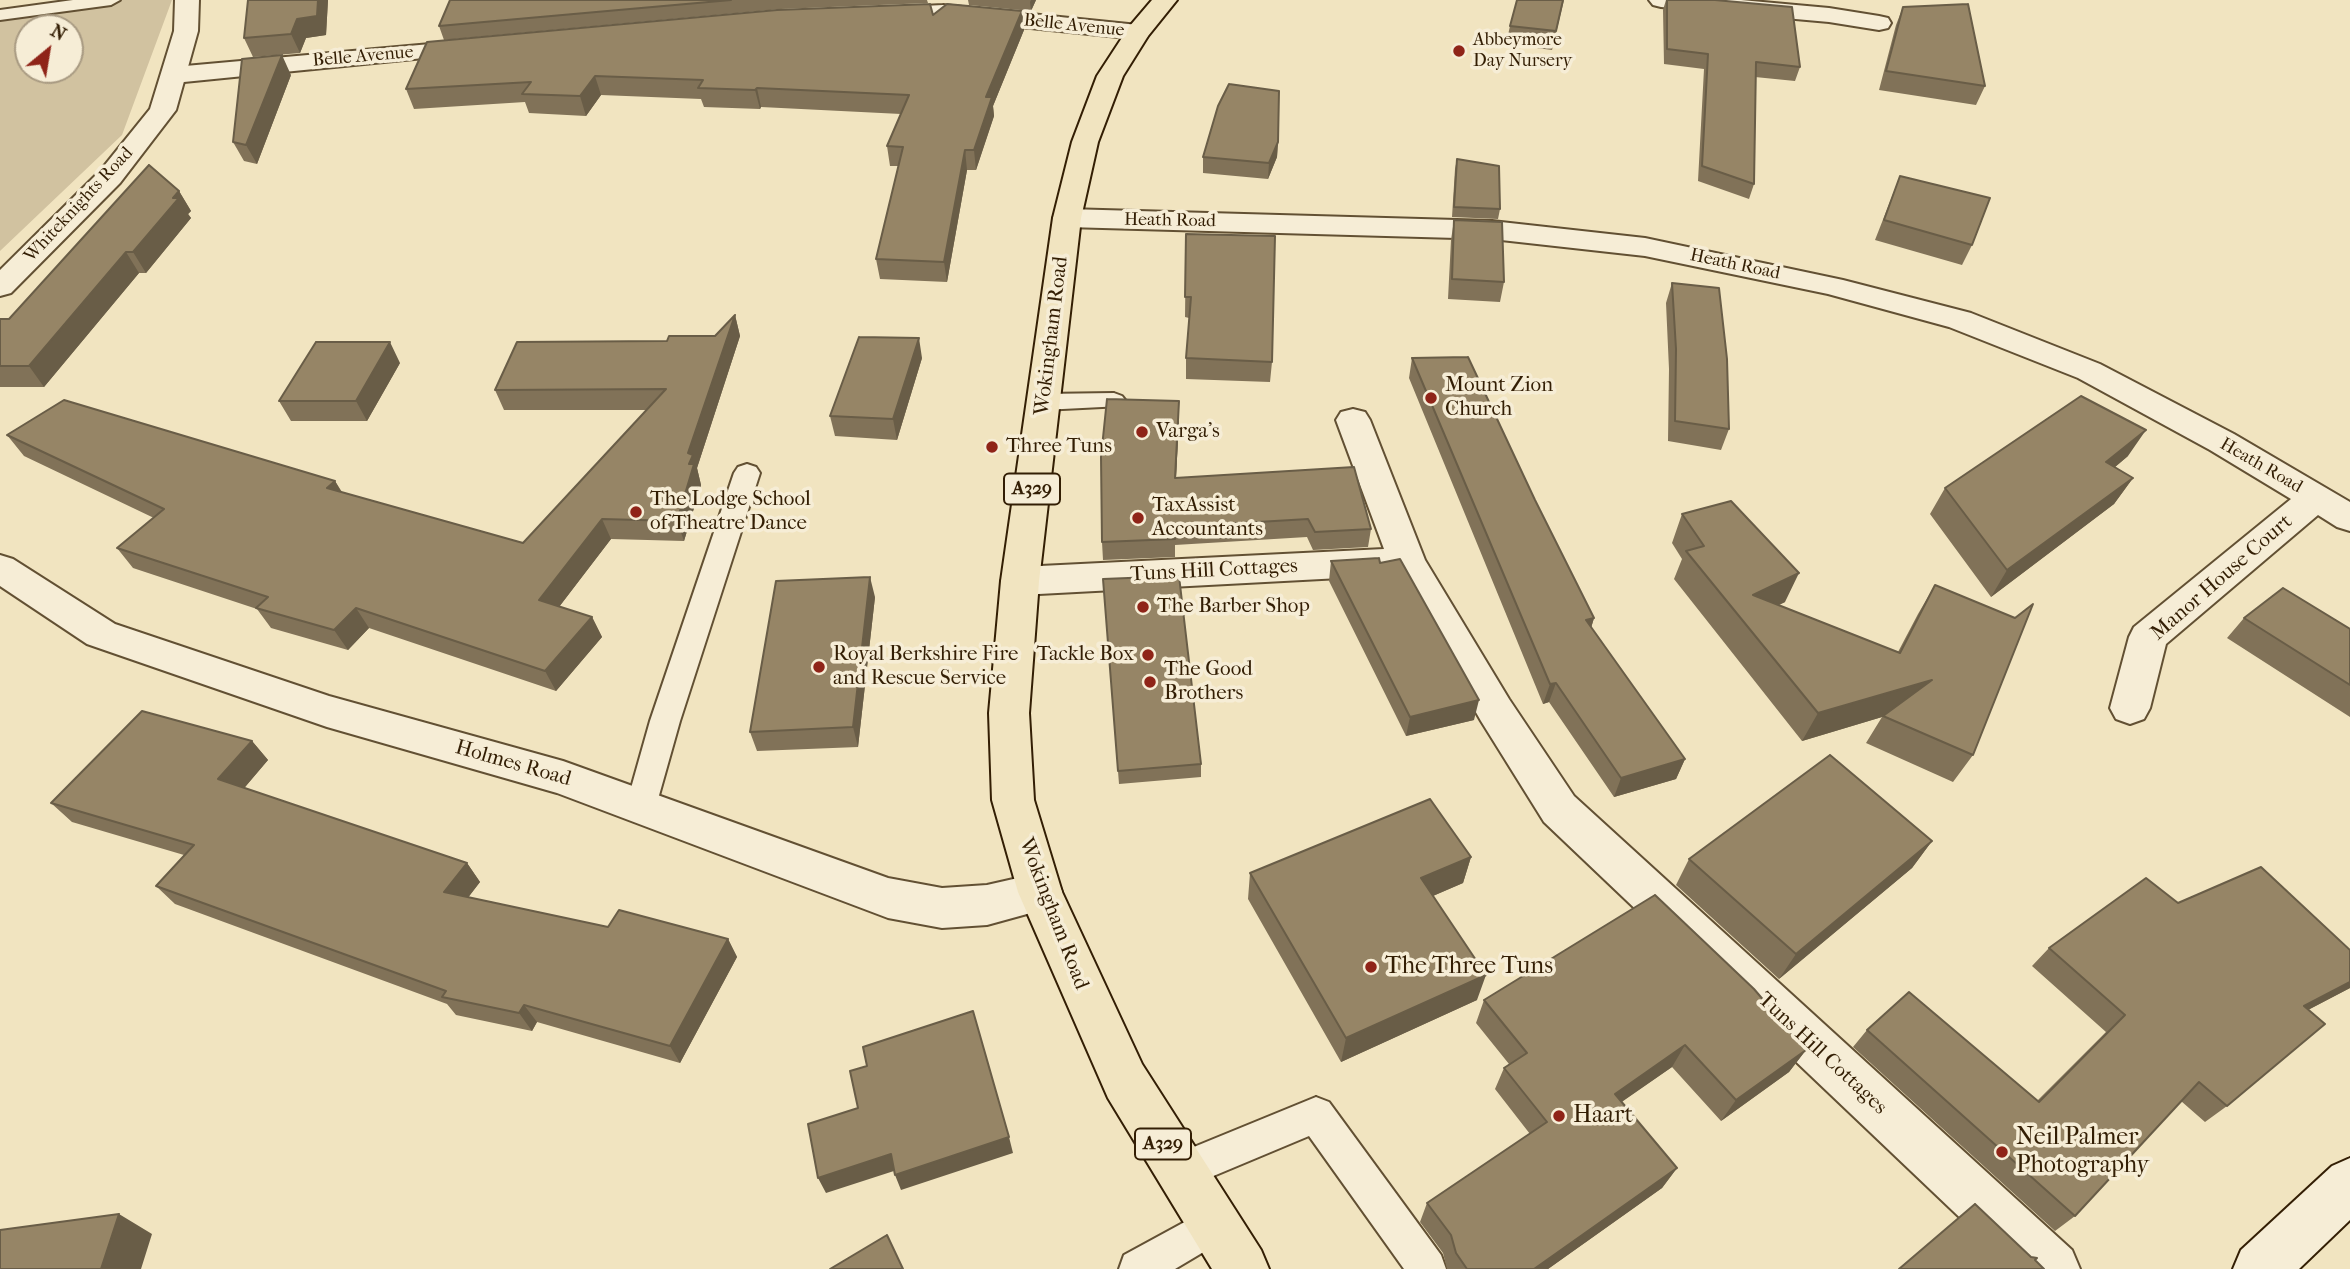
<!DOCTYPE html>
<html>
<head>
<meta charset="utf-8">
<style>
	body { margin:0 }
	#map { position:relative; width:2350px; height:1269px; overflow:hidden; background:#f1e4c0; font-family:"IM FELL French Canon",serif }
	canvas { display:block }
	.north { position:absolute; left:14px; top:14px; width:70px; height:70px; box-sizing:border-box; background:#f6edd6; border:2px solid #a89a82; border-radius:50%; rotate:30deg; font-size:19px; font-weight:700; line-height:28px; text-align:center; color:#331e04 }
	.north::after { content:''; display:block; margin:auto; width:24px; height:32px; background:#8f2418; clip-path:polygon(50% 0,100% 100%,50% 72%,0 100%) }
</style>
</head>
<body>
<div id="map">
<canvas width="2350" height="1269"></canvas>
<div class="north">N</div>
</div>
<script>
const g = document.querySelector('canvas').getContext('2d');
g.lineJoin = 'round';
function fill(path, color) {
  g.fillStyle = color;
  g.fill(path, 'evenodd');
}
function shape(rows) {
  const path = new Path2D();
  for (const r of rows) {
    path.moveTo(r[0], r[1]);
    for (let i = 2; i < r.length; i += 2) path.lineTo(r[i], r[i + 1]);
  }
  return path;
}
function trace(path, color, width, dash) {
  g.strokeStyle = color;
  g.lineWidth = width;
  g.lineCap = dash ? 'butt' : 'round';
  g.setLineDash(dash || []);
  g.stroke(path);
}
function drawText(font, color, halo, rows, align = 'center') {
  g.font = font + ' "IM FELL French Canon",serif';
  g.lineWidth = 7;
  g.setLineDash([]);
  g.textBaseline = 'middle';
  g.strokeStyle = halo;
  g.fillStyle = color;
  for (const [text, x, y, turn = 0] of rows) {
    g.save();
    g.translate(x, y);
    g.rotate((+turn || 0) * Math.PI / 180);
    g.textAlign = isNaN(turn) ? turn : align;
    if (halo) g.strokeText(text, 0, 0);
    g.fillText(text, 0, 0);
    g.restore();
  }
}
fill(shape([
	[111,0,172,0,122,135,0,251,0,15],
	[28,28,70,28,70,70,28,70]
]), '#d1c2a0');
const service = shape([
	[73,0,120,0,111,5,0,20,0,10,73,0],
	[1114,393,1122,396,1126,401,1122,406,1043,410,1035,407,1031,402,1035,397,1043,394,1114,393],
	[747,464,756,467,760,473,680,721,656,806,652,815,641,819,630,815,626,806,650,721,734,473,738,467,747,464],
	[1316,1097,1329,1102,1441,1255,1446,1269,1404,1269,1309,1136,1180,1190,1167,1184,1161,1171,1167,1158,1316,1097],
	[1214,1206,1227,1212,1233,1225,1227,1238,1175,1269,1119,1269,1124,1255,1214,1206]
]);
const minor = shape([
	[1649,0,1741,0,1829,8,1879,16,1888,18,1891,23,1888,28,1879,30,1829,22,1661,7,1653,5,1649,0],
	[943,5,1138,25,1147,27,1150,32,1147,37,1138,39,943,19,881,22,873,20,869,15,873,10,881,8,943,5],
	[475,40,484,42,487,47,484,52,174,83,165,80,161,75,165,70,174,67,475,40],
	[1067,209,1492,221,1645,238,1843,280,1971,313,2100,364,2234,434,2350,502,2350,531,2337,527,2318,515,2166,644,2150,708,2144,719,2130,724,2116,719,2110,708,2129,637,2134,627,2291,499,2210,450,2078,378,1949,327,1828,294,1645,256,1492,239,1067,227,1057,224,1053,218,1057,212,1067,209],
	[1353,409,1365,412,1370,420,1425,560,1509,699,1574,796,2072,1250,2080,1269,2014,1269,1544,822,1481,721,1397,575,1020,595,1007,591,1001,581,1007,571,1020,567,1384,549,1336,420,1341,412,1353,409],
	[0,555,13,559,115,624,329,696,563,761,888,878,942,888,987,885,1040,873,1056,878,1062,892,1056,906,987,925,942,928,888,918,557,793,327,727,87,644,0,586,0,555]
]);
const tertiary = shape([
	[175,0,199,0,198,31,176,110,120,183,11,293,0,296,0,270,100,171,150,109,174,31,175,0]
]);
const secondary = shape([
	[2350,1158,2350,1220,2299,1269,2233,1269,2241,1250,2332,1166,2350,1158]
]);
const primary = shape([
	[1152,0,1177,0,1148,36,1123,76,1098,142,1081,218,1039,581,1029,713,1034,800,1062,892,1142,1064,1261,1250,1269,1269,1212,1269,1108,1098,1018,892,992,800,989,713,1001,581,1053,218,1072,142,1097,76,1129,27,1152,0]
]);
trace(service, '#625033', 4);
trace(minor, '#625033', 4);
trace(tertiary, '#625033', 4);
trace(secondary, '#331e04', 4);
trace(primary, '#331e04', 4);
fill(service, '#f6edd6');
fill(minor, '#f6edd6');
fill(tertiary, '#f6edd6');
fill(secondary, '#f6edd6');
fill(primary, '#f1e4c0');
fill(shape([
	[248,0,328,0,326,35,306,38,300,53,253,57,244,38],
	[450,0,927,0,928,3,781,9,444,40,439,26],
	[968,0,1036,0,1031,11,969,5],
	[1564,0,1552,50,1506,44,1510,26],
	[1666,0,1715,0,1800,67,1795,81,1755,77,1754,184,1749,199,1698,181,1704,69,1664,64,1663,10],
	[1903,7,1985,86,1976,105,1879,90,1896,25],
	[1022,11,1024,30,993,106,994,116,976,170,967,170,947,282,880,279,876,259,899,166,890,166,887,146,901,114,761,107,760,109,704,107,701,99,601,95,586,116,529,113,525,102,414,109,406,89,933,15],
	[291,75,257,164,244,161,233,142],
	[1278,142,1277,157,1268,179,1203,173,1203,157],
	[1457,159,1500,209,1498,219,1452,217,1455,169],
	[1900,176,1972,245,1962,265,1875,240],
	[179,191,191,211,188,214,191,218,146,273,139,273,44,387,0,387,0,319,9,319],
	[1454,220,1504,282,1500,302,1448,299,1451,240],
	[1186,234,1272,362,1270,382,1186,379,1186,358,1189,318,1185,317],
	[1672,283,1729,429,1721,450,1668,441,1669,369,1666,303],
	[735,315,740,336,697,468,701,485,684,541,611,539,559,607,592,617,602,637,556,691,369,628,348,650,271,628,257,609,133,568,117,548,154,518,24,456,7,435,335,481,342,492,523,543,647,410,504,410,495,390,667,341,715,336],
	[922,358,897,440,835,436,830,416],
	[1412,358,1535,500,1594,618,1591,628,1685,759,1676,779,1614,797,1549,702,1543,704,1409,378],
	[400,363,367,421,291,421,279,401],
	[1179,419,1176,478,1371,529,1368,547,1313,550,1307,537,1175,545,1175,557,1103,560,1102,542],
	[2128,456,2115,467,2133,478,2114,504,1991,597,1930,514,1945,488],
	[1682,514,1785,602,1779,605,1898,652,1918,614,1935,585,1973,755,1953,782,1866,743,1882,717,1802,741,1674,579,1682,559,1672,543],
	[1331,561,1380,563,1474,720,1406,736,1329,581],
	[1103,579,1201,764,1201,777,1119,784],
	[875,597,858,747,757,751,750,732],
	[2244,618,2350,629,2350,717,2227,638],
	[252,741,268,760,244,788,467,863,480,882,468,897,608,927,728,939,737,957,680,1063,537,1022,532,1031,456,1015,447,1004,175,904,156,886,184,855,72,822,51,803],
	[1932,841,1912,868,1779,979,1676,885,1689,859],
	[1471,857,1463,883,1433,896,1477,1000,1341,1062,1248,899,1250,873],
	[2178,903,2350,950,2350,988,2308,1010,2227,1106,2205,1122,2181,1101,2075,1216,2055,1231,1853,1047,1867,1030,2037,1101,2106,1032,2032,966,2049,948],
	[1484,1000,1806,1050,1789,1072,1721,1121,1672,1067,1621,1102,1677,1168,1662,1188,1548,1269,1447,1269,1443,1253,1420,1222,1427,1203,1530,1134,1495,1089,1504,1068,1509,1064,1476,1023]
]), '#817258');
fill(shape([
	[318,0,328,0,326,35,306,38,300,53,291,34,297,19],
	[1031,0,1036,0,1031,11,1030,2],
	[1022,11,1024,30,993,106,994,116,976,170,974,150,986,97],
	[282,55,291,75,257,164,246,145],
	[595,76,601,95,586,116,580,96],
	[757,88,761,107,760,109,755,90],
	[1278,142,1277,157,1268,179,1269,163],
	[965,150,967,170,947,282,944,262],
	[179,191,191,211,188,214,191,218,146,273,133,252],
	[126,252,139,273,44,387,29,366],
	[735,315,740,336,697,468,701,485,684,541,677,521,689,464,688,453],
	[919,338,922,358,897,440,893,419],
	[390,342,400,363,367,421,356,401],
	[1179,401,1179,419,1175,496,1175,478],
	[2146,430,2128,456,2089,489,2106,462],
	[2133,478,2114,504,1991,597,2007,570],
	[335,481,347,502,327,488],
	[602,519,611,539,549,620,539,600],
	[1799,573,1785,602,1743,622,1753,595],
	[870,577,875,597,858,747,853,727],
	[356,608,369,628,348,650,334,630],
	[592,617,602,637,556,691,545,671],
	[1594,618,1588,638,1586,620],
	[1932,680,1882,717,1802,741,1818,713],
	[1556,683,1549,702,1543,704,1550,684],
	[1479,700,1474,720,1406,736,1410,717],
	[252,741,268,760,235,799,218,779],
	[1685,759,1676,779,1614,797,1621,778],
	[1932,841,1912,868,1779,979,1796,954],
	[1471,857,1463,883,1414,904,1421,878],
	[467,863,480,882,458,911,444,892],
	[728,939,737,957,680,1063,670,1046],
	[1486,975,1477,1000,1341,1062,1346,1038],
	[2350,982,2350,988,2281,1024,2304,1006],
	[524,1005,537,1022,532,1031,519,1013],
	[1685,1045,1672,1067,1603,1115,1615,1094],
	[1806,1050,1789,1072,1721,1121,1736,1100],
	[1009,1137,1013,1153,901,1190,895,1175],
	[891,1154,897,1170,826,1193,818,1178],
	[1677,1168,1662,1188,1548,1269,1534,1269],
	[119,1214,152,1234,141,1269,101,1269]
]), '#695d47');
const building = shape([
	[248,0,318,0,317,16,297,19,291,34,244,38,248,0],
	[450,0,731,0,439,26,450,0],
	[1517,0,1563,0,1556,31,1510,26,1517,0],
	[1667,0,1715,0,1792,7,1800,67,1756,62,1754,184,1702,166,1708,54,1667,49,1667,0],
	[930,4,933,15,947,4,1022,11,986,97,992,97,974,150,965,150,944,262,876,259,903,147,887,146,909,95,757,88,755,90,698,88,703,80,595,76,580,96,522,94,531,82,406,89,427,42,777,10,930,4],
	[1968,4,1985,86,1886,71,1903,7,1968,4],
	[282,55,246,145,233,142,242,59,282,55],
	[1229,84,1279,91,1278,142,1269,163,1203,157,1218,106,1229,84],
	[1457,159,1499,166,1500,209,1454,207,1457,159],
	[149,165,179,191,173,198,179,198,133,252,126,252,29,366,0,366,0,319,9,319,149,165],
	[1900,176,1990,198,1972,245,1884,220,1900,176],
	[1454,220,1502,222,1504,282,1452,279,1454,220],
	[1186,234,1275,236,1272,362,1186,358,1191,297,1185,297,1186,234],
	[1672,283,1719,288,1727,359,1729,429,1675,421,1676,349,1672,283],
	[735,315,688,453,693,455,689,464,694,464,677,521,602,519,539,600,592,617,545,671,356,608,334,630,256,608,268,597,117,548,164,509,7,435,64,400,335,481,327,488,523,543,666,389,495,390,517,342,667,341,669,336,715,336,735,315],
	[859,337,919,338,893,419,830,416,859,337],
	[316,342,390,342,356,401,279,401,316,342],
	[1468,357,1535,500,1594,618,1586,620,1685,759,1621,778,1556,683,1550,684,1412,358,1468,357],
	[2081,396,2146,430,2106,462,2133,478,2007,570,1945,488,2081,396],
	[1107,399,1179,401,1175,478,1354,467,1371,529,1315,532,1308,519,1174,527,1175,539,1102,542,1101,457,1107,399],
	[1731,501,1799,573,1753,595,1900,653,1935,585,2015,618,2033,604,1973,755,1883,716,1932,680,1818,713,1686,551,1704,546,1682,514,1731,501],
	[1379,558,1380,563,1400,559,1479,700,1410,717,1331,561,1379,558],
	[1179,576,1201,764,1118,771,1103,579,1179,576],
	[870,577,853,727,750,732,776,581,870,577],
	[2283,588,2350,629,2350,685,2244,618,2283,588],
	[142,711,252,741,218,779,467,863,444,892,608,927,619,910,728,939,670,1046,524,1005,519,1013,442,997,446,991,156,886,194,845,51,803,142,711],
	[1830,755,1932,841,1796,954,1689,859,1830,755],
	[1430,799,1471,857,1421,878,1486,975,1346,1038,1250,873,1430,799],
	[2261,867,2350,950,2350,982,2304,1006,2325,1024,2227,1106,2199,1082,2075,1216,1867,1030,1909,992,2039,1102,2125,1015,2049,948,2146,878,2178,903,2261,867],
	[1655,895,1754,989,1806,1050,1736,1100,1685,1045,1615,1094,1677,1168,1534,1269,1467,1269,1456,1253,1451,1235,1427,1203,1547,1122,1504,1068,1527,1053,1484,1000,1655,895],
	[973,1011,1009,1137,895,1175,891,1154,818,1178,808,1124,858,1108,850,1071,867,1066,863,1047,973,1011],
	[1975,1204,2031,1257,2037,1258,2035,1260,2044,1269,1899,1269,1975,1204],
	[119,1214,101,1269,0,1269,0,1230,119,1214],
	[887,1235,903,1269,830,1269,887,1235]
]);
fill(building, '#968566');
trace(building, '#695d47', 2);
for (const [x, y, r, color] of [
	[1459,51,7,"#8f2418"],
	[1431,398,7,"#8f2418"],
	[1142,432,7,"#8f2418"],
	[992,447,7,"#8f2418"],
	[636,512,7,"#8f2418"],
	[1138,518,7,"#8f2418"],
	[1143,607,7,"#8f2418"],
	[1148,655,7,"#8f2418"],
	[819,667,7,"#8f2418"],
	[1150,682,7,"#8f2418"],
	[1371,967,7,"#8f2418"],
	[1559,1116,7,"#8f2418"],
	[2002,1152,7,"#8f2418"]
]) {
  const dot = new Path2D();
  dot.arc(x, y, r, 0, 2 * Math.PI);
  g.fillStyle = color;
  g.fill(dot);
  trace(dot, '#f6edd6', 2.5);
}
drawText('18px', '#331e04', '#f6edd6', [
	["Belle Avenue",1074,26,6],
	["Belle Avenue",363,57,-5],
	["Whiteknights Road",79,205,-47],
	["Heath Road",1170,221,1],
	["Heath Road",1735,265,12],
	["Heath Road",2261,466,30]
]);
drawText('18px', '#331e04', '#f6edd6', [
	["Abbeymore",1473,41],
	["Day Nursery",1473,62]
], 'left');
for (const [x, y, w] of [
	[1032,489,56],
	[1163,1144,56]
]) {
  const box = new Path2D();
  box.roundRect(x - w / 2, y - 15.5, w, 31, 5);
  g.fillStyle = '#f6edd6';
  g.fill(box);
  trace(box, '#331e04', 2);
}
drawText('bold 19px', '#331e04', null, [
	["A329",1032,489],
	["A329",1163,1144]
]);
drawText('21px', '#331e04', '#f6edd6', [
	["Wokingham Road",1052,336,-83],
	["Tuns Hill Cottages",1214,571,-3],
	["Manor House Court",2222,578,-41],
	["Holmes Road",513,764,16],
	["Wokingham Road",1053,914,69],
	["Tuns Hill Cottages",1822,1054,43]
]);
drawText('21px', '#331e04', '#f6edd6', [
	["Mount Zion",1445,386],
	["Church",1445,410],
	["Varga's",1156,432],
	["Three Tuns",1006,447],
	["The Lodge School",650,500],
	["of Theatre Dance",650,524],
	["TaxAssist",1152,506],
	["Accountants",1152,530],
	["The Barber Shop",1157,607],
	["Royal Berkshire Fire",833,655],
	["and Rescue Service",833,679],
	["Tackle Box",1134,655,"right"],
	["The Good",1164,670],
	["Brothers",1164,694]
], 'left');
drawText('24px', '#331e04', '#f6edd6', [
	["The Three Tuns",1385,967],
	["Haart",1573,1116],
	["Neil Palmer",2016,1138],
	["Photography",2016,1166]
], 'left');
</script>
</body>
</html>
